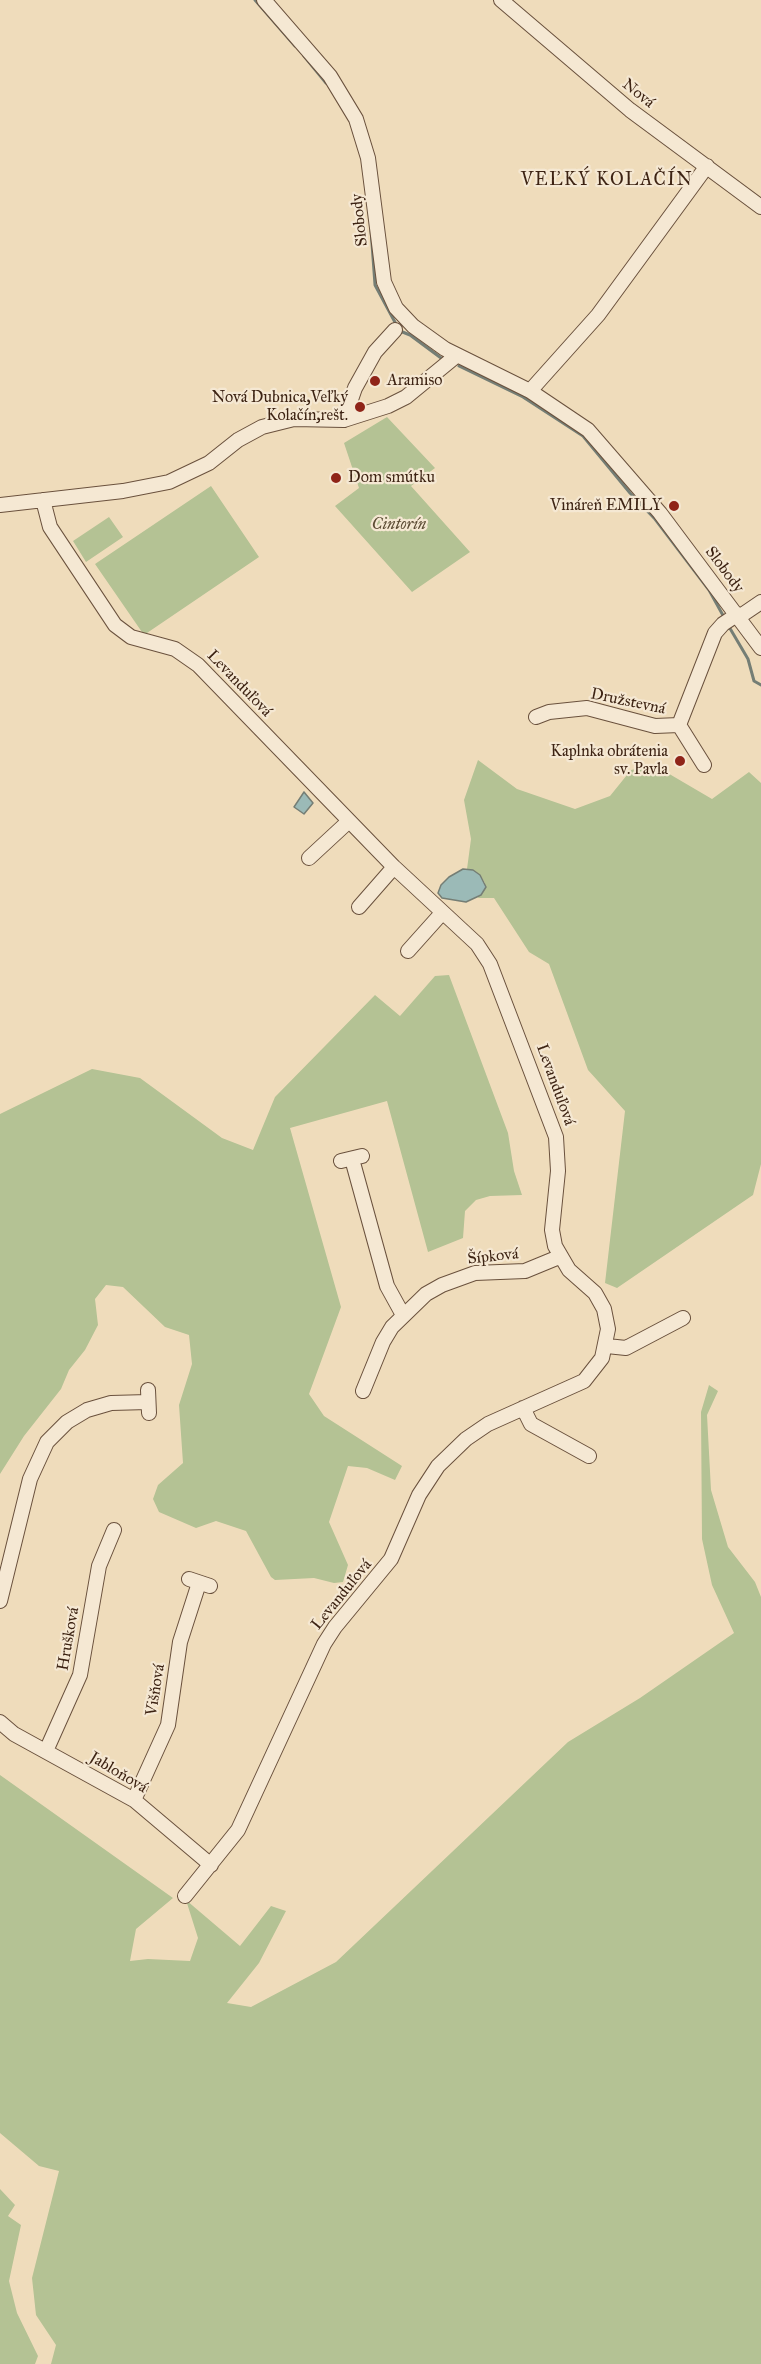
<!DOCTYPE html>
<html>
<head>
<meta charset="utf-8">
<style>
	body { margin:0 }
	canvas { display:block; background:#efdcbb }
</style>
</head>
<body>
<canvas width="761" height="2364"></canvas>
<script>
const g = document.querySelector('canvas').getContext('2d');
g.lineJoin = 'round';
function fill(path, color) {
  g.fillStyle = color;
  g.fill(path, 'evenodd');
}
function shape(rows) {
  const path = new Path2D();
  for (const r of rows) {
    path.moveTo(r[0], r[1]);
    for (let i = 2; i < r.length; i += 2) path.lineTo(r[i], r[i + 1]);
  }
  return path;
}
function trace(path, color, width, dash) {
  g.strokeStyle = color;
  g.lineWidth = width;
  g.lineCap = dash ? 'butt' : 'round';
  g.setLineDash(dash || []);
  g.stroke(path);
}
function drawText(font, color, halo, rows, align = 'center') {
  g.font = font + ' "IM FELL Great Primer",serif';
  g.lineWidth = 4.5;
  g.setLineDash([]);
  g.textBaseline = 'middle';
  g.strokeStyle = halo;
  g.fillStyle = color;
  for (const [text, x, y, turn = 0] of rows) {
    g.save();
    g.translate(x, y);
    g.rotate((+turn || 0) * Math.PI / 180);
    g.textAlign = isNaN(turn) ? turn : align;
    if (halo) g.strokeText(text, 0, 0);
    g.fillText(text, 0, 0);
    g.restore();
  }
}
fill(shape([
	[387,417,435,468,411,486,470,552,412,592,335,506,359,488,344,443],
	[211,486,259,557,144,635,95,564],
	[109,517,123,537,86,562,73,541],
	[478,760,517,789,575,809,610,796,631,770,654,765,712,799,749,772,761,783,761,1164,753,1195,617,1288,605,1283,625,1111,588,1070,549,964,529,952,494,898,478,898,485,883,480,875,467,869,471,839,464,800],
	[449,975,508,1133,514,1171,522,1195,490,1196,476,1200,465,1211,463,1238,428,1252,387,1101,290,1128,341,1307,309,1394,324,1416,402,1466,395,1480,367,1468,348,1466,329,1522,348,1565,343,1582,334,1583,314,1578,275,1580,271,1577,246,1531,216,1521,196,1528,159,1512,153,1499,158,1485,183,1463,179,1405,192,1364,189,1335,165,1327,123,1287,106,1285,95,1299,98,1325,85,1350,69,1370,61,1389,24,1436,0,1474,0,1114,92,1069,140,1078,222,1138,253,1150,275,1097,375,995,400,1016,435,976],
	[709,1385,718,1391,707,1415,711,1490,728,1547,755,1582,761,1597,761,2364,51,2364,56,2345,36,2315,32,2278,59,2171,39,2166,0,2133,0,1775,173,1898,136,1929,130,1961,148,1959,190,1961,198,1938,186,1900,240,1946,271,1906,286,1911,259,1963,227,2003,251,2007,336,1962,568,1742,640,1698,734,1633,712,1585,702,1539,701,1412],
	[0,2189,15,2205,8,2216,21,2225,9,2281,17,2313,38,2356,35,2364,0,2364]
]), '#b4c294');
const water = shape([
	[304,792,313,803,304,814,294,807,304,792],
	[463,869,473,870,480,875,486,887,481,895,466,902,442,898,438,893,441,885,449,877,463,869]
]);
fill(water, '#9bbab7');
trace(water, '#757e75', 1.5);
trace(shape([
	[255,0,295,46],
	[304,56,326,83],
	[371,230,375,285,397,326],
	[400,331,410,335,441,358],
	[459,366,523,397,583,436,630,493,655,519,709,590,725,619],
	[728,625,748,659,754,681,761,685]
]), '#757e75', 3);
const minor = shape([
	[264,0,330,76,356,119,368,158,384,282,396,308,413,326,445,349,530,391,588,430,660,513,761,648],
	[501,0,630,110,761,207],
	[530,391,598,315,707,166],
	[344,420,355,388,375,352,395,330],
	[43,500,50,527,115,625,131,637,175,649,198,665,394,867,477,944,490,964,556,1137,558,1171,552,1230,555,1246,569,1270,595,1293,604,1309,608,1329,602,1358,584,1381,488,1424,466,1439,438,1466,419,1495,391,1559,335,1627,324,1644,238,1830,185,1896],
	[0,505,123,491,169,482,209,463,238,440,262,427,294,419,344,420,388,406,406,397,456,356],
	[739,617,761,602],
	[536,717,549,712,587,708,655,726,679,725],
	[704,765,679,725,715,633,723,624,738,614],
	[309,858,349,821],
	[359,907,394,867],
	[408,951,442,913],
	[352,1159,387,1286,403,1315],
	[341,1161,362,1156],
	[607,1346,626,1348,683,1318],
	[148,1390,149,1413],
	[363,1391,383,1342,392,1327,426,1294,442,1285,475,1273,525,1271,559,1257],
	[523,1408,531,1424,589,1456],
	[189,1579,210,1586],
	[0,1601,30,1479,47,1442,67,1422,87,1410,111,1403,148,1402],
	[0,1722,14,1734,134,1800,211,1865],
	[46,1751,80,1675,99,1566,114,1530],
	[134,1800,168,1725,180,1642,199,1583]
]);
trace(minor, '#6a513d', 16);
trace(minor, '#f5e8d3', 14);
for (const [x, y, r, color] of [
	[375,381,6,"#8f2418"],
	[360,407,6,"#8f2418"],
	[336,478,6,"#8f2418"],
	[674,506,6,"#8f2418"],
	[680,761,6,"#8f2418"]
]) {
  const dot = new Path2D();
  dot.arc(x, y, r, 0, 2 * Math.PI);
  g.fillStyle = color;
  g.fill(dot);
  trace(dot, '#f5e8d3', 2);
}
drawText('16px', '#3d2313', '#f5e8d3', [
	["Nová",638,94,39],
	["Slobody",360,220,-96],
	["Slobody",724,570,53],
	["Levanduľová",239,684,46],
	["Družstevná",628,702,12],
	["Levanduľová",555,1085,70],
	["Šípková",493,1257,-6],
	["Levanduľová",342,1595,-51],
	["Hrušková",69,1639,-80],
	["Višňová",156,1690,-81],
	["Jabloňová",118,1773,31]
]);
drawText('16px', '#3d2313', '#f5e8d3', [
	["Aramiso",387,381,"left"],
	["Nová Dubnica,Veľký",348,398],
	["Kolačín,rešt.",348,416],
	["Dom smútku",348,478,"left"],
	["Vináreň EMILY",662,506],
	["Kaplnka obrátenia",668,752],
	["sv. Pavla",668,770]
], 'right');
drawText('italic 16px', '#5b4b33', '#f5e8d3', [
	["Cintorín",399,525]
]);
g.letterSpacing = '1.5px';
drawText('18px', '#3d2313', '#f5e8d3', [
	["VEĽKÝ KOLAČÍN",607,181]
]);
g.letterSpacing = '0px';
</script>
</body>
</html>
